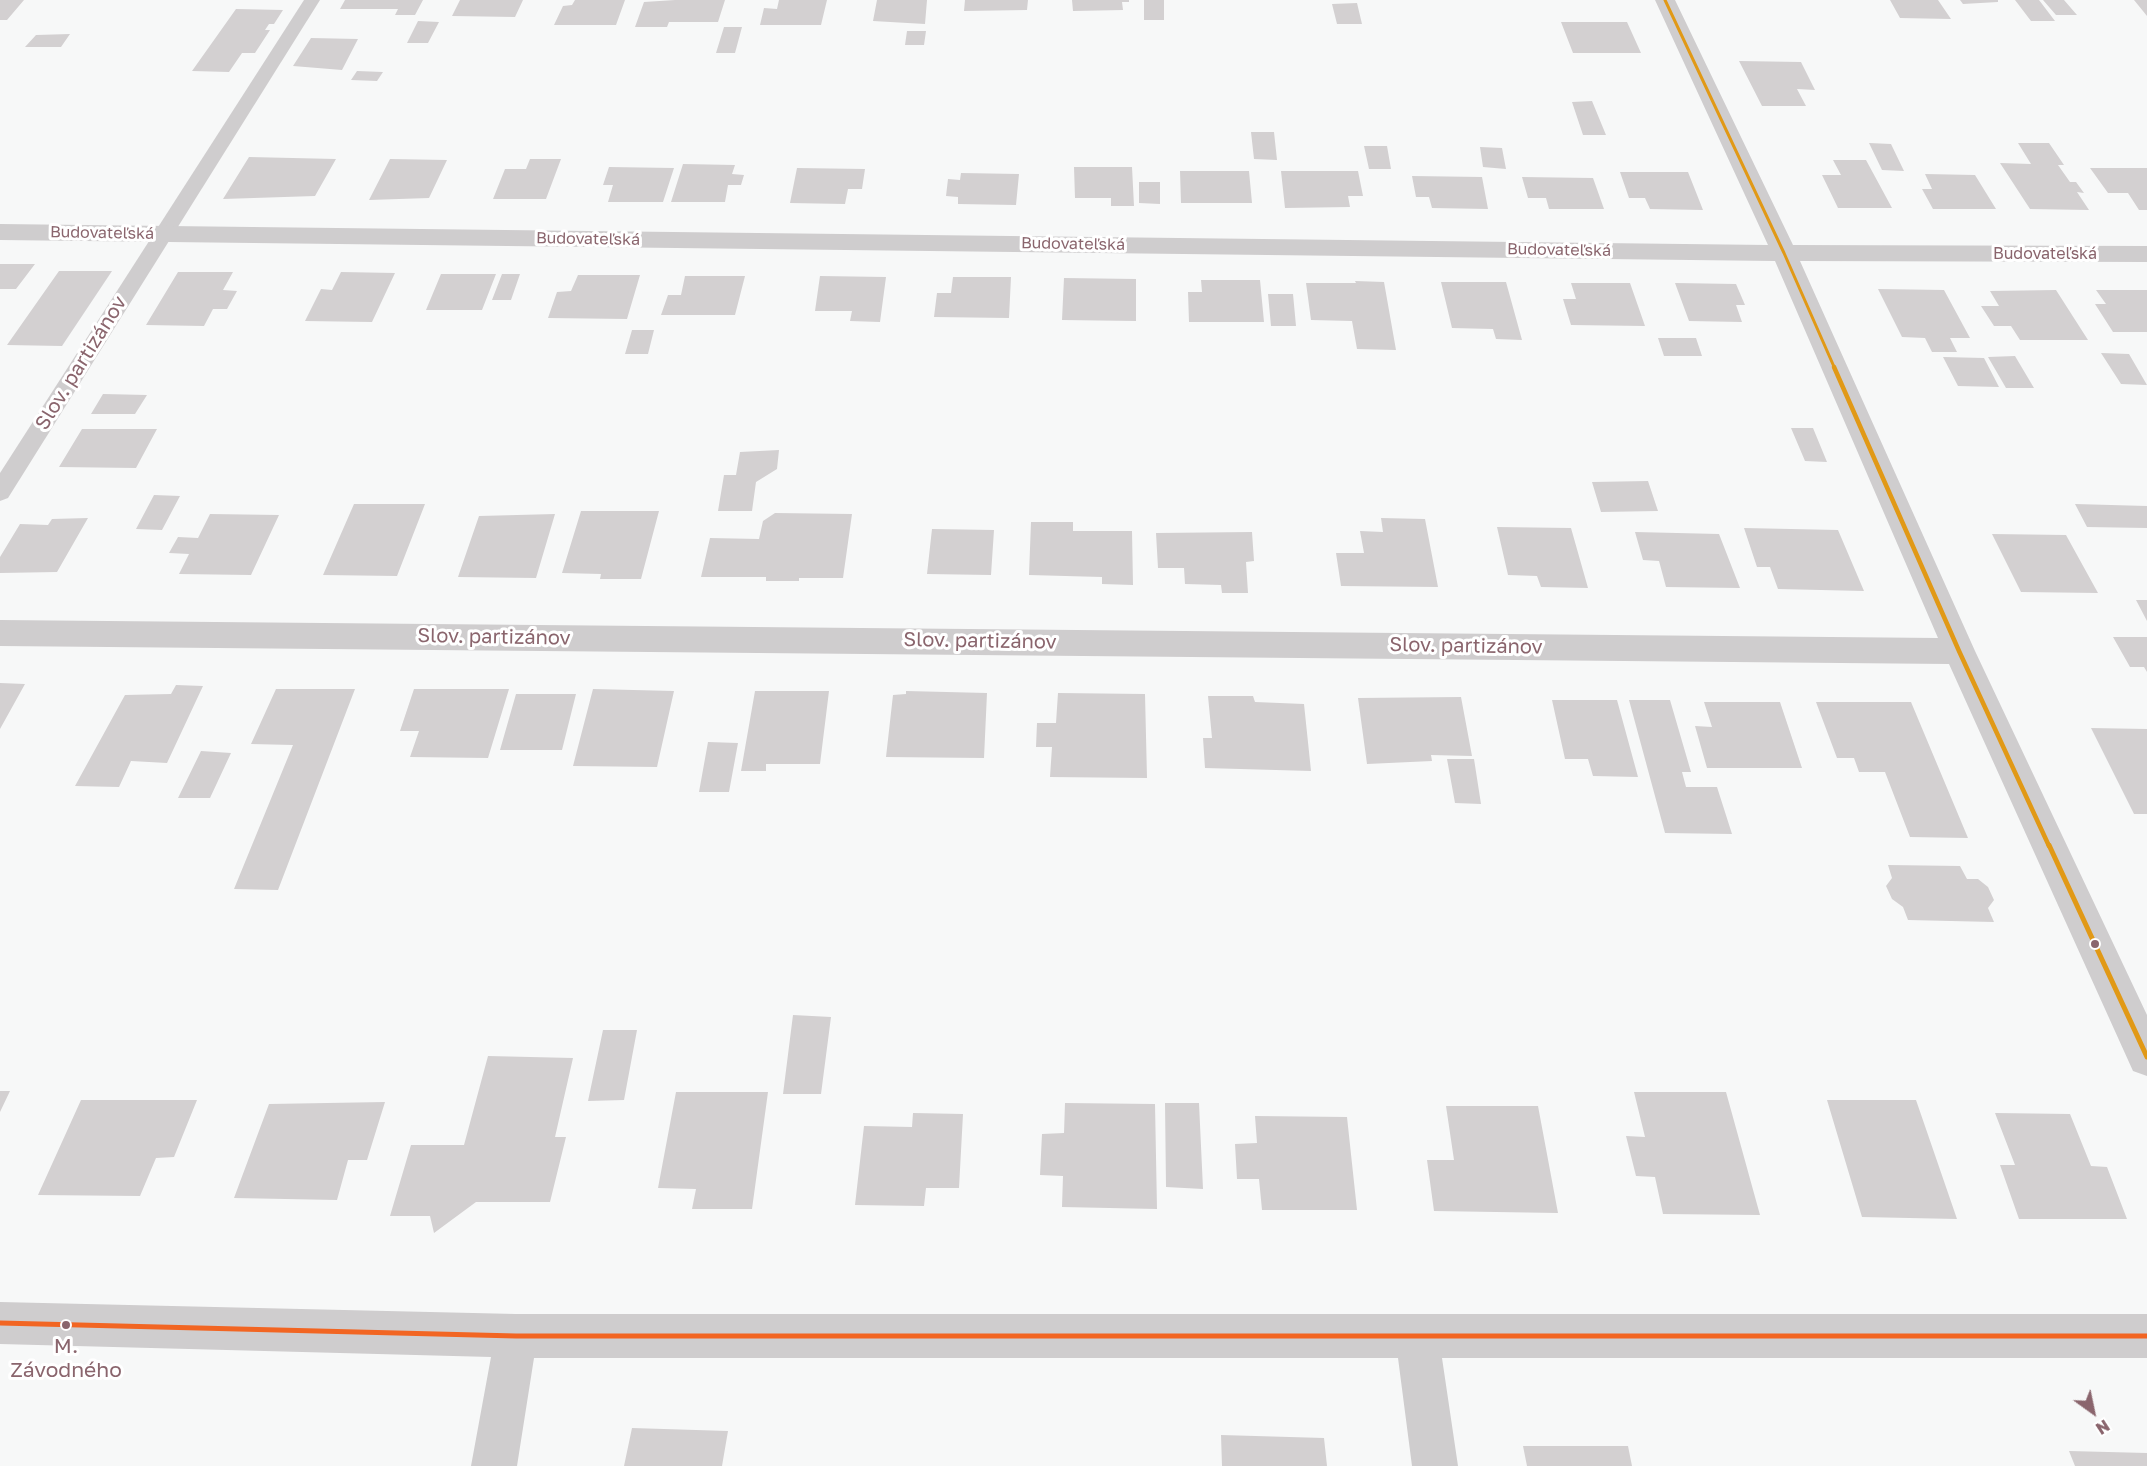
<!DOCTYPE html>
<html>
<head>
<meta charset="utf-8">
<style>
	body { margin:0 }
	#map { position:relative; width:2147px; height:1466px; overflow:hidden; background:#f7f8f8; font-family:"Golos Text",sans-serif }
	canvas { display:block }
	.north { position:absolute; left:2063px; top:1382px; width:60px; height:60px; -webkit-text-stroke:4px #fff; paint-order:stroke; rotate:147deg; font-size:16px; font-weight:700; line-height:24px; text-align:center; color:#8a656d }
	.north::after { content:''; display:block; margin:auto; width:21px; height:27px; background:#8a656d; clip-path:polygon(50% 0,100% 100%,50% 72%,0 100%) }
</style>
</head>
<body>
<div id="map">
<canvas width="2147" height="1466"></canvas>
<div class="north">N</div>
</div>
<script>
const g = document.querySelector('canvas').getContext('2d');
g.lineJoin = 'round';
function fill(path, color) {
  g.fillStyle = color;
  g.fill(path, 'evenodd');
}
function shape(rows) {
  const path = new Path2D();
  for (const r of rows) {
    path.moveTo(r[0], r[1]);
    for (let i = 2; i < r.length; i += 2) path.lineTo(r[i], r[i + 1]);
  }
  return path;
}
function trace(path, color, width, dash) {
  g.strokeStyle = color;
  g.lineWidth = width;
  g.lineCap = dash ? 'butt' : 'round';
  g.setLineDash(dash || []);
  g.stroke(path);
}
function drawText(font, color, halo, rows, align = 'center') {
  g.font = font + ' "Golos Text",sans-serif';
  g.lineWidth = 6;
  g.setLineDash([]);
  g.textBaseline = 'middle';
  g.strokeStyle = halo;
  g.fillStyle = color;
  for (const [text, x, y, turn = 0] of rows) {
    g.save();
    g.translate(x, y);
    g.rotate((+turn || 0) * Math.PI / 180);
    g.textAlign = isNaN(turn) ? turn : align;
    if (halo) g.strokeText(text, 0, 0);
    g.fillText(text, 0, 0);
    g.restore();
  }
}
fill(shape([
	[0,0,24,0,7,20,0,20],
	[345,0,423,0,415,15,395,15,398,9,340,9],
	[460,0,523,0,515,17,452,16],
	[575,0,625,0,616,25,554,25,563,6,572,5],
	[675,0,725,0,718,22,669,22,667,27,635,27,644,2],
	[779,0,827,0,821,25,760,25,764,8,777,9],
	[877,0,927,0,925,24,873,21],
	[965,0,1028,0,1027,10,964,11],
	[1072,0,1129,0,1129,2,1122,2,1123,10,1073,11],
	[1144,0,1164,0,1164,20,1144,20],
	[1890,0,1938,0,1951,19,1900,18],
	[1960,0,1998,0,1998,2,1963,4],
	[2015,0,2039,0,2055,21,2031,21],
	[2043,0,2064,0,2077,15,2056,15],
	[2134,0,2147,0,2147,16],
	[1357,3,1362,24,1337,24,1332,4],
	[236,9,283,10,274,24,269,24,265,30,270,30,255,53,242,53,229,72,192,71],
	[418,21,439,22,428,43,407,43],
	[1561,22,1627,22,1641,53,1573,53],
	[724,27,742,27,735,53,716,53],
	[907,31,926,31,924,45,905,45],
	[70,34,61,47,25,47,36,35],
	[311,38,358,39,342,70,293,66],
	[1739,61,1801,62,1815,90,1797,89,1806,106,1762,106],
	[357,71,383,72,377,81,351,80],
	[1592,101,1606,135,1583,135,1572,102],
	[1251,132,1274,132,1277,160,1254,159],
	[1869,143,1891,144,1904,171,1882,170],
	[2018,143,2049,143,2064,165,2058,165,2070,182,2076,182,2084,193,2077,192,2089,210,2030,209,2000,163,2031,164],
	[1364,146,1387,146,1391,169,1369,169],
	[1480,147,1502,148,1506,169,1483,167],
	[249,157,336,159,315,196,223,199],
	[390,159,447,160,429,198,369,200],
	[530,159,561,159,546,199,493,199,505,169,526,169],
	[1833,160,1866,160,1892,208,1838,208,1822,175,1841,175],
	[683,164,735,165,732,174,744,175,741,185,728,185,725,202,671,202],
	[609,167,674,168,663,202,608,202,613,185,603,185],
	[1074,167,1132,167,1134,206,1111,206,1111,198,1075,198],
	[797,168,865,169,862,189,848,189,845,204,790,203],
	[2090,168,2147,168,2147,210,2139,210,2128,193,2108,193],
	[1180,171,1249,171,1252,203,1181,203],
	[1281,171,1358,171,1363,196,1348,196,1350,207,1285,208],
	[1620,172,1688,172,1703,210,1650,209,1645,198,1629,198],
	[961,173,1019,174,1016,205,958,204,958,197,946,196,948,179,960,180],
	[1925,174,1975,175,1996,209,1933,209,1922,189,1932,189],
	[1412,176,1482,177,1488,209,1432,208,1429,197,1416,197],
	[1522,177,1593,178,1604,209,1549,209,1546,198,1528,198],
	[1139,182,1160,182,1160,204,1139,203],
	[0,264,35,264,16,289,0,289],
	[59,271,112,271,62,346,7,345],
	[178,272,233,272,223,290,237,291,227,309,213,309,204,326,146,325],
	[341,272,395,273,372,322,305,321,321,289,332,290],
	[441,274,496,274,482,310,426,310],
	[502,274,520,274,511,300,492,300],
	[578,275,640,275,627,319,548,318,557,292,571,291],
	[685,276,745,276,735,315,661,315,668,295,681,295],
	[820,276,886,277,880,322,850,321,852,311,815,311],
	[953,277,1011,277,1009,318,934,317,937,293,951,293],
	[1064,278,1136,279,1136,321,1062,320],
	[1201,280,1260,280,1264,322,1189,322,1188,292,1202,292],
	[1355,281,1384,282,1396,350,1357,349,1352,321,1311,320,1306,283,1356,283],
	[1441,282,1506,282,1522,340,1496,339,1493,329,1452,328],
	[1571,283,1630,283,1645,326,1571,325,1563,299,1576,299],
	[1675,283,1736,284,1745,305,1736,305,1742,322,1689,321],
	[1878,289,1944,290,1970,338,1950,338,1957,352,1932,352,1925,338,1902,337],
	[2056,290,2088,340,2020,340,2011,326,1994,326,1981,306,1999,306,1990,291],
	[2096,290,2147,290,2147,332,2113,332,2095,304,2106,304],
	[1268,294,1293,294,1296,326,1271,326],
	[632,330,654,330,648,354,625,354],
	[1658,338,1696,338,1702,356,1664,356],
	[2101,353,2129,354,2147,385,2121,384],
	[2015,356,2034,388,2006,388,1988,357],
	[1943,357,1984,358,1999,387,1958,386],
	[103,394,147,395,135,414,91,414],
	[1791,428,1813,428,1827,462,1805,461],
	[82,429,157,429,136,468,59,467],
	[779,450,777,469,756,482,752,511,718,511,724,475,736,475,740,452],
	[1648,481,1658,511,1601,512,1592,482],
	[154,495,180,496,162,530,136,529],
	[354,504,425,504,397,576,323,575],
	[2075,504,2147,506,2147,528,2087,527],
	[581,511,659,511,641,579,600,579,601,574,562,573],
	[775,513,852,514,843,578,799,578,799,581,766,581,766,577,701,577,710,538,759,539,763,521],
	[210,514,279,515,251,575,179,574,189,554,169,553,178,537,198,538],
	[555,514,536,578,458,577,479,516],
	[88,518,57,572,0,573,0,557,20,524,48,525,52,519],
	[1381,518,1425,519,1438,587,1341,586,1336,553,1364,553,1360,531,1383,532],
	[1031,522,1073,522,1073,531,1132,531,1133,585,1102,584,1102,577,1029,575],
	[1497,527,1571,528,1588,588,1541,587,1537,576,1508,575],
	[1744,528,1838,530,1864,591,1778,589,1770,567,1757,567],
	[932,529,994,530,991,575,927,574],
	[1252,532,1254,561,1246,562,1248,593,1222,593,1221,585,1185,584,1184,568,1158,568,1156,533],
	[1635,532,1719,534,1740,588,1666,587,1659,561,1643,560],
	[1992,534,2066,535,2098,593,2021,592],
	[2136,600,2147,600,2147,621],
	[2113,637,2147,637,2147,672,2144,667,2130,667],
	[0,683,25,684,0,729],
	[176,685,203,686,167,763,131,761,119,787,75,786,125,695,171,694],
	[276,689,355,689,278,890,234,889,293,745,251,744],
	[414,689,509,689,488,758,410,757,419,731,400,731],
	[593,689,674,691,657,767,573,766],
	[755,691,829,691,820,764,766,764,766,771,741,771],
	[906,691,987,693,984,758,886,757,893,695,906,694],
	[1058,693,1145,694,1147,778,1050,777,1052,747,1036,747,1037,723,1056,723],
	[516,694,576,694,562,750,500,750],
	[1208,696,1253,696,1255,702,1304,704,1311,771,1205,768,1203,738,1212,738],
	[1461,697,1472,756,1431,755,1432,761,1367,764,1358,698],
	[1552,700,1617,700,1638,777,1593,776,1588,759,1565,759],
	[1629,700,1670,700,1691,772,1682,772,1686,787,1717,787,1732,834,1665,833],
	[1704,702,1780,702,1802,768,1707,768,1695,726,1712,727],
	[1816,702,1911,702,1968,838,1910,837,1885,772,1859,772,1854,758,1837,758],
	[2091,728,2147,729,2147,814,2134,814],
	[708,742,738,743,729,792,699,792],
	[201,751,231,753,210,798,178,798],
	[1447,759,1474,759,1481,804,1455,803],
	[1888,865,1960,866,1967,879,1978,879,1988,887,1994,900,1988,908,1994,922,1908,920,1903,907,1892,899,1886,886,1892,878],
	[793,1015,831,1017,821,1094,783,1094],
	[603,1030,637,1030,624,1100,588,1101],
	[488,1056,573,1058,555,1137,566,1137,550,1202,476,1202,434,1233,430,1216,390,1216,411,1145,464,1145],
	[0,1091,10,1091,0,1112],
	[676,1092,768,1092,752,1209,692,1209,696,1189,658,1188],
	[1634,1092,1726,1092,1760,1215,1663,1214,1655,1177,1636,1176,1626,1136,1645,1137],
	[81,1100,197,1100,174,1157,156,1158,140,1196,38,1195],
	[1827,1100,1916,1100,1957,1219,1862,1217],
	[385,1102,367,1160,348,1160,337,1200,234,1198,269,1104],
	[1065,1103,1155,1104,1157,1209,1062,1207,1063,1176,1040,1175,1042,1134,1064,1133],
	[1165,1103,1199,1103,1203,1189,1166,1187],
	[1446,1106,1538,1106,1558,1213,1434,1211,1427,1160,1454,1160],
	[913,1113,963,1114,959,1188,926,1188,924,1206,855,1205,864,1126,912,1127],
	[1995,1113,2070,1114,2091,1166,2107,1167,2127,1219,2019,1219,2000,1165,2015,1165],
	[1255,1116,1347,1117,1357,1210,1262,1210,1259,1179,1237,1179,1235,1144,1257,1143],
	[632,1428,728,1431,722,1466,624,1466],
	[1221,1435,1324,1438,1327,1466,1222,1466],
	[1523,1446,1628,1446,1632,1466,1527,1466],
	[2069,1451,2147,1453,2147,1466,2075,1466]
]), '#d3d0d1');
fill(shape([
	[304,0,320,0,8,498,0,501,0,473,304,0]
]), '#cfcdce');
fill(shape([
	[1655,0,1675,0,1793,245,2147,246,2147,262,1800,261,1975,651,2147,1015,2147,1076,2133,1071,1949,664,0,646,0,620,1938,638,1775,261,0,240,0,224,1768,245,1655,0],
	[0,1302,516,1314,2147,1314,2147,1358,1442,1358,1458,1466,1412,1466,1398,1358,534,1358,517,1466,471,1466,491,1357,0,1344,0,1302]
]), '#cfcdce');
trace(shape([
	[1665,0,1784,253,1835,369]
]), '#e19916', 3);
trace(shape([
	[1834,367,1959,651,2049,846]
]), '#e19916', 4.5);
trace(shape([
	[2049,845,2147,1057]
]), '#e19916', 5);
trace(shape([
	[0,1323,516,1336,2147,1336]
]), '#f26522', 5);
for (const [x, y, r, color] of [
	[2095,944,5,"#8a656d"],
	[66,1325,5,"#8a656d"]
]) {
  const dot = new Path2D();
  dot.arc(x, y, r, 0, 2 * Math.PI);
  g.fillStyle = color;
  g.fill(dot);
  trace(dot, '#fff', 2);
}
drawText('16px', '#8a656d', '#fff', [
	["Budovateľská",102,233,1],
	["Budovateľská",588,239,1],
	["Budovateľská",1073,244,1],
	["Budovateľská",1559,250,1],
	["Budovateľská",2045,254]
]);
drawText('20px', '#8a656d', '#fff', [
	["Slov. partizánov",81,363,-58],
	["Slov. partizánov",494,637,1],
	["Slov. partizánov",980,641,1],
	["Slov. partizánov",1466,646,1]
]);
drawText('21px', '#8a656d', '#fff', [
	["M.",66,1346],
	["Závodného",66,1370]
]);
</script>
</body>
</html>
